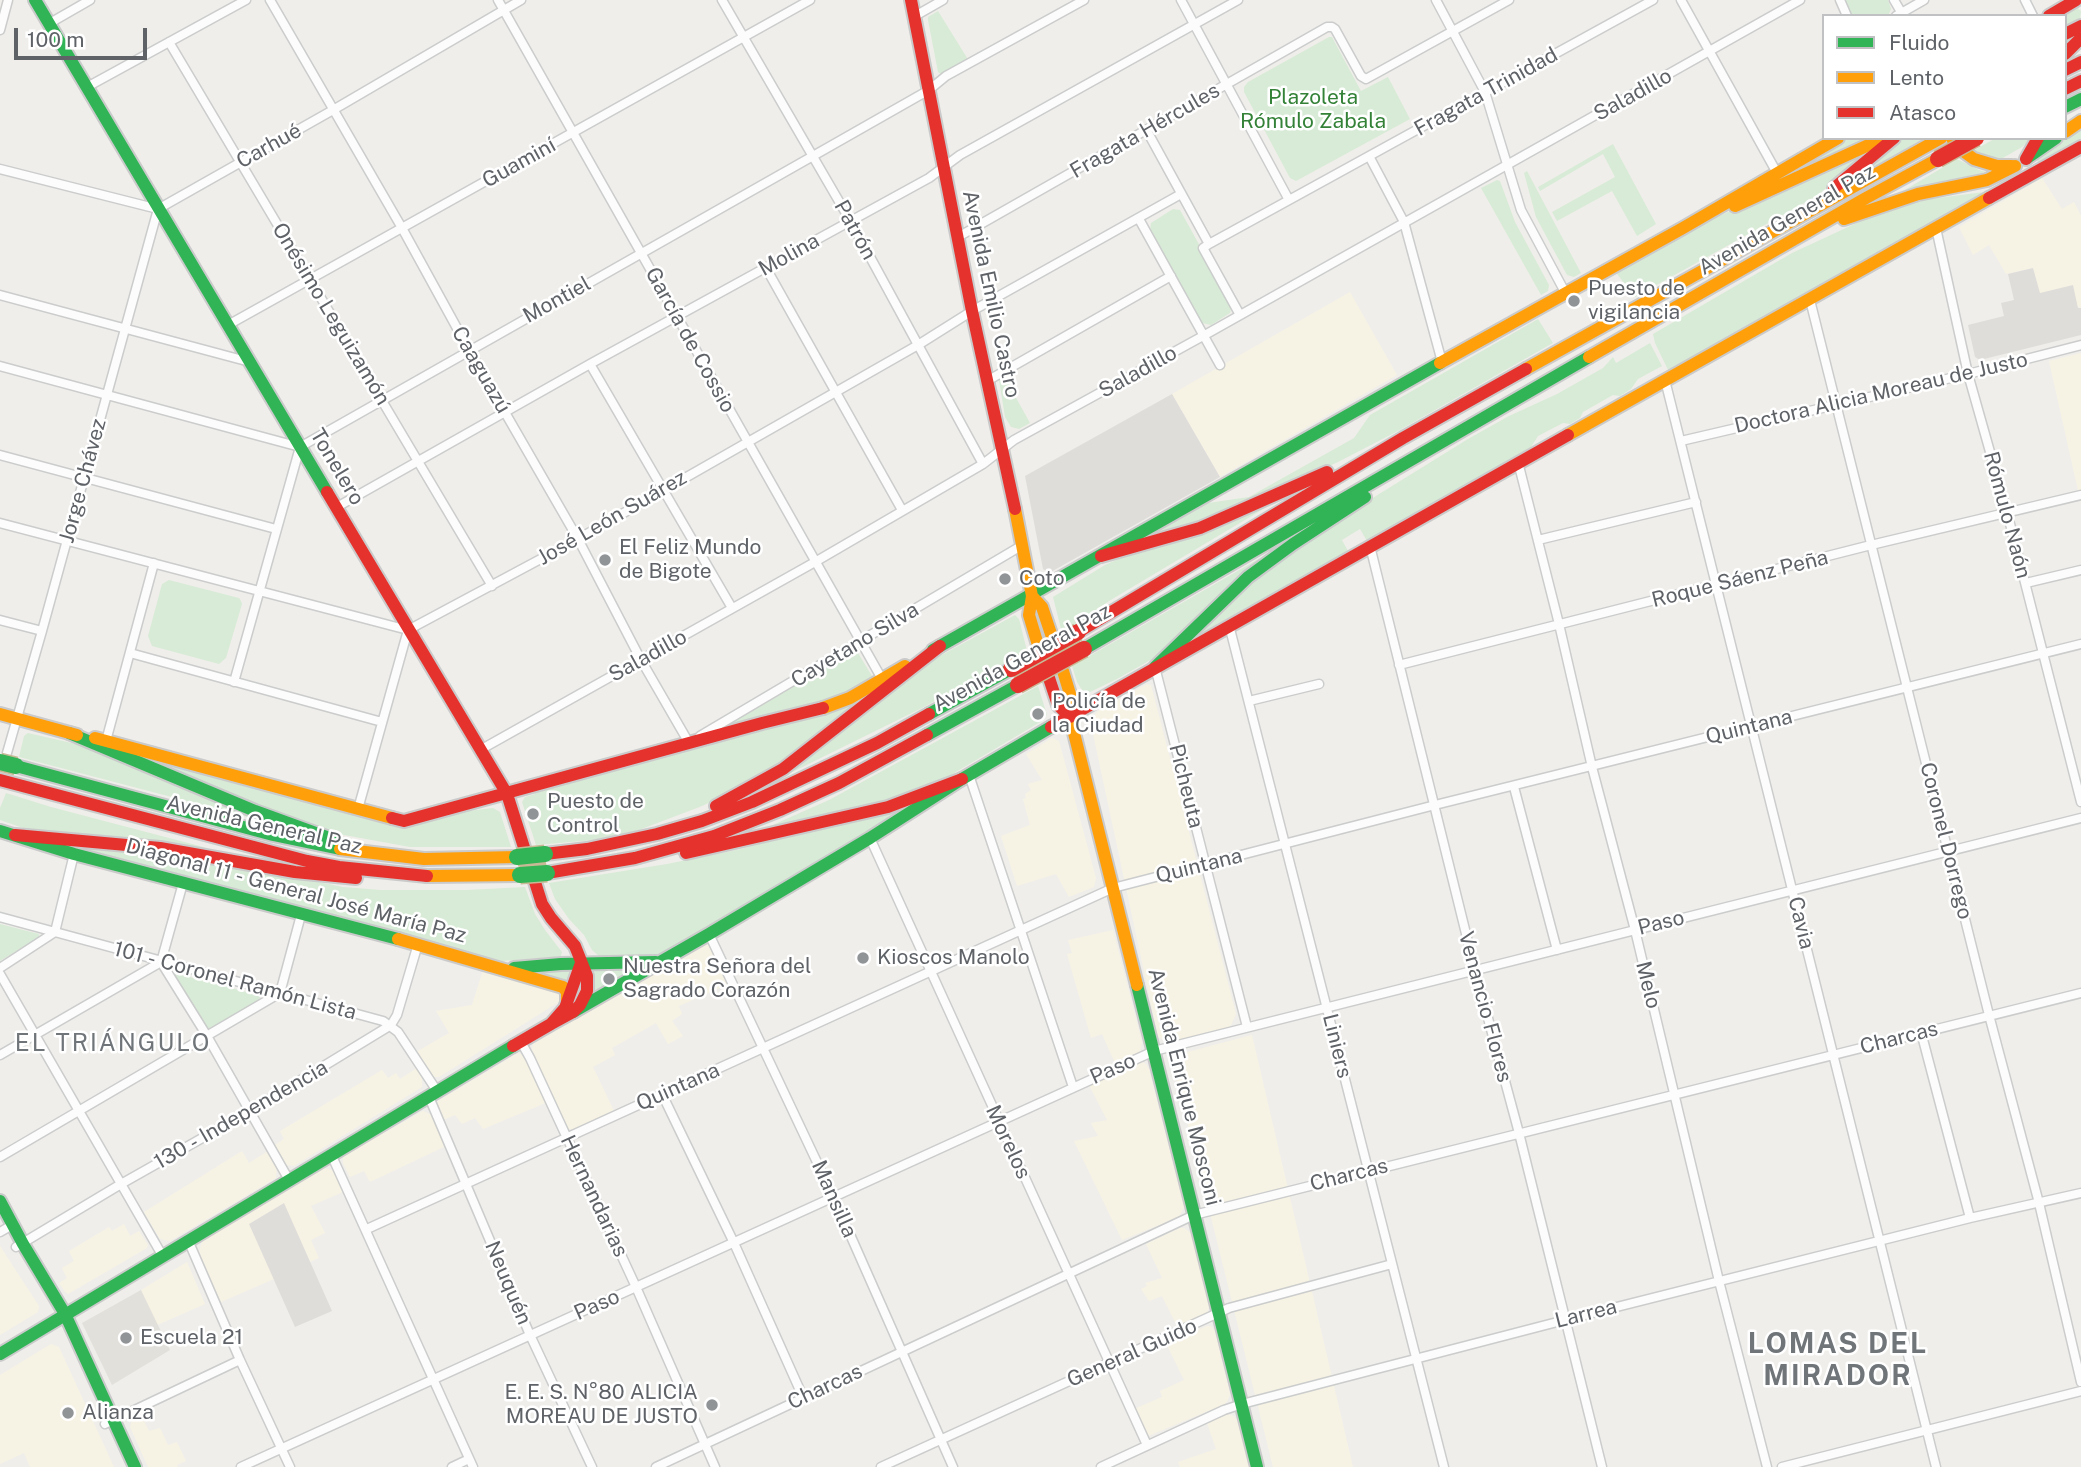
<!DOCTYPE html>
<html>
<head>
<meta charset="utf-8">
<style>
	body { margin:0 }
	#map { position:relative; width:2081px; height:1467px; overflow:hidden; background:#efeeea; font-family:"Public Sans",sans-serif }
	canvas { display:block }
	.legend { position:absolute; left:1822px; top:14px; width:245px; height:126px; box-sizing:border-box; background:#fff; border:2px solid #bfc1c3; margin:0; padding:9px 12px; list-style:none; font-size:21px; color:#5f6368 }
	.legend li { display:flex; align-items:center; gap:14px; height:35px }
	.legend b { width:35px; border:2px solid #bfc1c3 }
	.scale { position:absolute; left:14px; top:28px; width:133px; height:32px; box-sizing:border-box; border:4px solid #5f6368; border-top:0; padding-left:9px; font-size:21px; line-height:24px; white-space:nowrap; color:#5f6368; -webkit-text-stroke:5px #fff; paint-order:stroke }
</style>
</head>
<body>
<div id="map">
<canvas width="2081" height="1467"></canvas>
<ul class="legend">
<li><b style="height:9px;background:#30b455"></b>Fluido</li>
<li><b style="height:9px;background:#ff9f0a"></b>Lento</li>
<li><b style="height:9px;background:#e5322d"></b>Atasco</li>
</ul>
<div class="scale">100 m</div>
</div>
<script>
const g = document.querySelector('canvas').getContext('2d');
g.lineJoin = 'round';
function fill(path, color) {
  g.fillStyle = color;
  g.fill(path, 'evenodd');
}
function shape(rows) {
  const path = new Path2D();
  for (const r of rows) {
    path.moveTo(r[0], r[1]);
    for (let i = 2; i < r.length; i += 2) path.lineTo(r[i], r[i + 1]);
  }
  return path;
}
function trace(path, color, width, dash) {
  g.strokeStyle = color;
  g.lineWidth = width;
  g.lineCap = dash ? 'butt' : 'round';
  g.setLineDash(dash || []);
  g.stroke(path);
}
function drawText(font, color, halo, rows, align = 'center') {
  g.font = font + ' "Public Sans",sans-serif';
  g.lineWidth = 5;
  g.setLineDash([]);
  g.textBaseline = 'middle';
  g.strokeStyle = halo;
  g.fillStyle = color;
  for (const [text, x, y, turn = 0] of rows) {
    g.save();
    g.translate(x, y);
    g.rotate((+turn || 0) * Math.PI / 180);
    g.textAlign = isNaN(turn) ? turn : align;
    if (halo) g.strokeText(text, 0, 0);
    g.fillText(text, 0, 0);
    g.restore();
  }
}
fill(shape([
	[2042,178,2062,209,2074,202,2081,216,2081,308,2039,293,2033,268,2006,274,1989,245,1973,255,1959,227],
	[1350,292,1397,375,1220,477,1172,394],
	[2081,353,2081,504,2049,361],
	[1147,684,1151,685,1236,1014,1230,1027,1169,1043,1158,1037,1090,720,1098,711],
	[1052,738,1059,741,1096,878,1094,887,1069,897,1056,874,1017,886,1001,836,1030,825,1023,799,1026,798,1025,794,1031,790,1028,784,1042,780,1026,754],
	[1113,930,1142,1042,1140,1052,1115,1063,1102,1034,1091,1038,1067,954,1072,953,1068,940],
	[706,944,712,947,731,983,679,1006,682,1014,672,1021,683,1036,668,1044,656,1023,612,1048,615,1055,593,1067,614,1111,578,1129,569,1129,563,1122,531,1053,533,1044],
	[484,967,561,990,562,1000,439,1077,431,1077,416,1052,449,1033,436,1011,472,1005],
	[1252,1035,1353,1467,1273,1467,1172,1060,1176,1055],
	[518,1053,523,1055,548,1102,483,1129,475,1118,462,1124,455,1115,441,1121,435,1105,438,1101],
	[1142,1062,1146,1064,1149,1069,1184,1207,1179,1217,1122,1240,1074,1141,1098,1136,1091,1123,1107,1120,1089,1085],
	[417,1068,422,1078,422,1087,294,1166,286,1165,275,1145,284,1139,280,1131,382,1070,388,1078,396,1073,400,1079],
	[423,1111,434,1116,448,1145,370,1182,364,1171,350,1177,343,1163,343,1156],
	[242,1151,249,1163,268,1151,277,1165,276,1178,170,1241,160,1239,144,1212],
	[324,1168,335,1171,345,1191,311,1206,325,1233,311,1240,319,1258,310,1262,284,1204,250,1224,274,1279,221,1302,199,1254,201,1244,204,1240],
	[124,1224,130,1236,139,1231,148,1245,147,1248,68,1294,65,1292,59,1283,67,1278,62,1268,74,1261,69,1251,109,1227,112,1231],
	[1180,1228,1184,1228,1191,1233,1209,1305,1207,1316,1178,1328,1162,1296,1149,1301,1141,1289,1147,1286,1145,1283,1162,1278,1146,1244],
	[0,1246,39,1306,38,1312,0,1335],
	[187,1262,205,1304,157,1325,141,1290],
	[1207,1326,1211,1326,1215,1331,1230,1394,1228,1400,1225,1404,1148,1436,1134,1409,1162,1397,1160,1391,1184,1380,1166,1343],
	[51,1344,59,1347,114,1467,30,1467,24,1453,0,1464,0,1375],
	[1228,1414,1234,1416,1239,1423,1249,1467,1180,1467,1178,1462,1216,1449,1207,1423],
	[141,1415,149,1431,160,1428,168,1445,177,1442,186,1461,177,1465,178,1467,148,1467,130,1427,132,1420]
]), '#f7f3e4');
fill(shape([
	[2033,268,2040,293,2073,285,2078,308,2081,308,2081,335,1980,360,1975,357,1968,325,2004,316,2001,303,2014,300,2008,274],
	[1172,394,1220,477,1049,573,1043,569,1025,476],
	[284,1203,332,1311,295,1327,249,1224]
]), '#dfddda');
fill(shape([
	[141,1290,170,1350,112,1385,82,1323]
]), '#e2e0da');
fill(shape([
	[1845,0,1888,0,1891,9,1888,16,1853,16],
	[2077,7,2081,11,2080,21,2065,28,2065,16,2062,16],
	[938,11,969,61,942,75,938,72,928,20,928,17],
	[1329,37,1332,37,1361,91,1388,77,1410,119,1296,181,1290,178,1244,92,1244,87,1248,82],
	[2081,127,2081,139,2038,162,2037,160],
	[1849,138,1875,138,1772,183],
	[1901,138,1925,138,1870,169,1868,167],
	[1996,138,2032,138,2022,147,2001,159,1989,160,1971,152],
	[1884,143,1815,197,1635,297,1614,270,1685,231],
	[1613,144,1656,224,1637,236,1612,191,1557,221,1552,212,1615,177,1603,154,1540,191,1538,187],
	[1957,159,1979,170,1986,172,1903,191],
	[1527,171,1581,273,1574,277,1567,275,1536,217,1524,173],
	[1497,180,1500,181,1515,222,1549,285,1548,291,1541,295,1481,188],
	[2010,181,1670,374,1655,343,1653,334,1792,253,1889,208,1930,199,1984,192],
	[1173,209,1180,210,1232,304,1230,313,1211,325,1202,323,1150,231,1151,223],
	[1538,319,1553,343,1398,431,1338,462,1218,516,1144,537,1208,503,1249,497,1354,438,1370,415],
	[1650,343,1662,366,1638,379,1631,389,1620,396,1613,395,1583,412,1580,418,1570,424,1563,423,1538,436,1531,447,1367,541,1360,529,1342,540,1348,551,1198,635,1228,601,1342,517,1468,439,1509,416,1557,394,1603,368,1613,357,1616,363],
	[1004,376,1030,423,1019,429,1011,427,1005,417,999,380],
	[1263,506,1265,508,1109,601,1076,625,1062,633,1053,597,1105,565,1137,551],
	[1288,542,1154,658,1117,679,1090,692,1082,690,1077,682,1072,666],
	[169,580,239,598,241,601,242,604,226,658,219,664,152,646,148,636,162,584],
	[1015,615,1019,619,1027,651,922,708,766,785,927,663],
	[855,648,872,676,839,697,716,729],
	[1038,686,1047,715,1042,718,1042,721,934,785,900,799,757,832,829,800],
	[870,692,755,781,702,806,639,830,594,840,536,845,522,802,525,797,535,794,534,791],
	[28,733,76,744,267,822,19,757,24,736],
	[132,754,398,826,468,811,493,808,500,812,511,847,410,847,322,831],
	[6,793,51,807,211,849,32,831,0,820,0,808],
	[906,808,854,842,660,956,602,959,592,950,584,935,569,919,555,899,549,883,667,864,741,849,836,823],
	[88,847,199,857,343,887,381,890,466,890,525,887,535,914,545,930,562,952,561,956,554,957,501,961,479,957,92,852,86,850],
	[0,924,39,934,39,937,0,961],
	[648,966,586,1001,587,968],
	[570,969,568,983,528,972],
	[174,973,258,995,260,997,259,1000,209,1031,172,978]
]), '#d8ebd6');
const street = shape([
	[270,0,402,228,469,350,578,539,641,660,689,743],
	[498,0,882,679],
	[722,0,851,222,983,464],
	[1181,0,1289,200],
	[1436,0,1485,92,1521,210,1566,294],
	[1681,0,1777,173],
	[1840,0,1847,16],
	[1894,0,1901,12],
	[2025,0,2033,16],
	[915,16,943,0],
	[1896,16,1924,0],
	[50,23,90,0],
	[0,30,8,0],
	[169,42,492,586],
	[87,87,246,0],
	[1147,131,1209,244,1203,248,1240,315],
	[1369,156,1404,222,1442,362],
	[0,169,158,209,333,110,521,0],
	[1139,219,1220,365],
	[1936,228,1968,374,2007,512,2081,802],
	[958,237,1327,27,1332,27,1335,29,1361,76,1366,79,1509,0],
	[1209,244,1653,0],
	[766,268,902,510],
	[0,295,250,362],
	[1810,300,1989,1015,2039,1203,2081,1382],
	[228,325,810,0],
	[590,364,732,608],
	[0,366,300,447,813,156,929,90,946,76,1084,0],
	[1665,380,1936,1467],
	[987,381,1171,276],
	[1681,441,1968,374,2081,345],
	[0,455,276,529],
	[1518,462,1559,624,1592,767,1635,930,1719,1281,1767,1467],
	[337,507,590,364,929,178,960,155,1238,0],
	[0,523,408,630,578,539,918,345,972,311,1181,194],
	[1538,540,1696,502],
	[1370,546,1475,970,1519,1133,1602,1467],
	[2026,583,2081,570],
	[0,620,42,631],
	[1229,625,1444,1467],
	[130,653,382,722],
	[1399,665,1871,545,2081,495],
	[1155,667,1247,1027],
	[234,682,300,447],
	[1249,701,1319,684],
	[700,736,1021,546],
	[106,741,154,563],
	[480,750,815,562,983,464,1014,440,1203,336,1800,0],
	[7,753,42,631,158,209],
	[969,775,1073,1087],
	[1514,787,1557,950],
	[358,809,408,630],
	[870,838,1147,1445],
	[0,917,383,1021,398,1032,437,1091],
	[709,934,833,1196,953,1467],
	[161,962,207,1036,289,1180],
	[0,968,55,932,74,854],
	[0,974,162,1255],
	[1921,1032,1970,1218],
	[521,1042,530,1058,636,1287,715,1467],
	[0,1055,161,962,183,883],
	[662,1094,734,1243,803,1397],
	[429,1097,530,1335,592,1467],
	[331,1154,473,1467],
	[0,1157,280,993,301,915],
	[367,1229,1113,888,1435,805,2081,644],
	[0,1232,7,1228],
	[188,1240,240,1360,290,1467],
	[16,1247,121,1184,250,1111,391,1025,397,1015,418,944],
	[105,1424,240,1360],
	[241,1467,1154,1051,2081,818],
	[452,1467,469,1459],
	[656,1467,1194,1215,2081,993],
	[881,1467,1229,1308,1392,1264],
	[1101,1467,1224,1410,1242,1404,1565,1320,1970,1218,2081,1193],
	[1782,1467,2081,1391]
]);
const fast = shape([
	[35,0,327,492],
	[2065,107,2081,99],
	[2027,158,2056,138],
	[1084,649,1589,357],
	[933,650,1440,363],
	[1155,667,1248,577,1293,544,1365,497],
	[929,714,1011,669],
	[69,733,255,811,332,839],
	[927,735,1018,685],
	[16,766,273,835,340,849],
	[0,831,74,854,398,939],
	[514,968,561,964,656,962],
	[1137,985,1257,1467],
	[573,1012,709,934,870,838,962,779,1051,727],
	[0,1201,23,1244,65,1314,135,1467],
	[0,1354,513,1046]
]);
const slow = shape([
	[2065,132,2081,121],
	[1952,138,1956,146,1974,159,1997,166,2012,166],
	[1735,206,1884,138],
	[1844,219,1918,194,1987,180,2015,166],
	[1589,357,1866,198,1938,159],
	[1440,363,1683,228,1838,138],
	[1526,369,1941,138],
	[1568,435,1989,198],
	[1015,509,1032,596,1029,615,1038,645],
	[1032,596,1042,607,1052,637],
	[1063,671,1070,694,1070,717,1137,985],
	[823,708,850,698,905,666],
	[0,714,77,735],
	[95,738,392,818],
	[340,849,424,859,517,857],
	[427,876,520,875],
	[398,939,563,987,567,992,567,1003]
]);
const jam = shape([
	[911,0,972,311,1015,509],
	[2049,16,2076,0],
	[2065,34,2081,26],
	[2065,54,2081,38],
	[2065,70,2081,62],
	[2065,89,2081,81],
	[2026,159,2038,138],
	[1834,188,1894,138],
	[1989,198,2081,147],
	[327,492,507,794,542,904,551,918,575,946,587,976,587,991,580,1005,573,1012,551,1024],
	[1101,556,1200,528,1327,472],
	[1078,632,1403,438,1526,369],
	[1049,678,1058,705,1070,717],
	[1051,727,1568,435],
	[0,780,307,861,339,867,427,876],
	[716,806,783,769,940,646],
	[392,818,404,821,762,723,823,708],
	[15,835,160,848,295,872,356,878],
	[686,853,888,807,962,779],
	[545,854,587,849,657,834,702,821,752,802,877,743,929,714],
	[547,873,635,858,714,836,780,810,839,783,927,735],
	[513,1046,551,1024,565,1008,581,963]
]);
trace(street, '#cbcccc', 11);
trace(fast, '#cacacb', 16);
trace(slow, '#cacacb', 16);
trace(jam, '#cacacb', 16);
trace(street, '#fdfcfc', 8);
trace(fast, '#30b455', 12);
trace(slow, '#ff9f0a', 12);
trace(jam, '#e5322d', 12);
const fastBridge = shape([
	[0,762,16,766],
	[517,857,545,854],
	[520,875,547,873]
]);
const jamBridge = shape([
	[1938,159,1976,138],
	[1011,669,1078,632],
	[1018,685,1084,649]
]);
trace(fastBridge, '#c8b996', 19, []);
trace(jamBridge, '#c8b996', 19, []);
trace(fastBridge, '#30b455', 16);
trace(jamBridge, '#e5322d', 16);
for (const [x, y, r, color] of [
	[1574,301,7,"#919496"],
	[605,560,7,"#919496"],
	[1005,579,7,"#919496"],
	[1038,714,7,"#919496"],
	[533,814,7,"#919496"],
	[863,958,7,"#919496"],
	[609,979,7,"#919496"],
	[126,1338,7,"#919496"],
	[712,1405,7,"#919496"],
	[68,1413,7,"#919496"]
]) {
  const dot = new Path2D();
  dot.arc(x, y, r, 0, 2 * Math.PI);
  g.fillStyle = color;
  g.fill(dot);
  trace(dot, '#fff', 2.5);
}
drawText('21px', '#5f6368', '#fff', [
	["Fragata Trinidad",1486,92,-29],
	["Saladillo",1633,95,-29],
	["Fragata Hércules",1145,131,-30],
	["Carhué",269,146,-29],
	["Guaminí",519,163,-29],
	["Avenida General Paz",1787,220,-30],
	["Patrón",855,230,61],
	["Molina",789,255,-29],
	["Avenida Emilio Castro",991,294,78],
	["Montiel",557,300,-29],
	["Onésimo Leguizamón",331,314,59],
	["García de Cossio",690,340,61],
	["Caaguazú",481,370,60],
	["Saladillo",1138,372,-29],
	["Doctora Alicia Moreau de Justo",1881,393,-13],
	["Tonelero",337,467,59],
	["Jorge Chávez",83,481,-75],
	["Rómulo Naón",2007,515,75],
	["José León Suárez",612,518,-30],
	["Roque Sáenz Peña",1740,579,-14],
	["Cayetano Silva",855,645,-31],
	["Saladillo",648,656,-29],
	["Avenida General Paz",1022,658,-29],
	["Quintana",1749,727,-14],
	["Picheuta",1186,786,76],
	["Avenida General Paz",264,825,13],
	["Coronel Dorrego",1946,841,76],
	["Quintana",1199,866,-14],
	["Diagonal 11 - General José María Paz",296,891,15],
	["Paso",1661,923,-14],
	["Cavia",1801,923,76],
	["101 - Coronel Ramón Lista",235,981,15],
	["Melo",1648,985,76],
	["Venancio Flores",1485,1007,75],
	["Charcas",1899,1038,-14],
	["Liniers",1337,1046,76],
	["Paso",1113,1069,-24],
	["Quintana",678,1087,-24],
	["Avenida Enrique Mosconi",1184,1087,76],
	["130 - Independencia",241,1115,-30],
	["Morelos",1008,1142,65],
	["Charcas",1349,1175,-14],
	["Hernandarias",594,1196,65],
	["Mansilla",834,1199,66],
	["Neuquén",508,1283,67],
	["Paso",597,1305,-24],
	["Larrea",1586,1314,-14],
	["General Guido",1132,1353,-24],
	["Charcas",825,1387,-25]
]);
drawText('21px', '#348238', '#fff', [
	["Plazoleta",1313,98],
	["Rómulo Zabala",1313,122]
]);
drawText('21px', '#5f6368', '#fff', [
	["Puesto de",1588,289],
	["vigilancia",1588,313],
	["El Feliz Mundo",619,548],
	["de Bigote",619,572],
	["Coto",1019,579],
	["Policía de",1052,702],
	["la Ciudad",1052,726],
	["Puesto de",547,802],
	["Control",547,826],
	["Kioscos Manolo",877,958],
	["Nuestra Señora del",623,967],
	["Sagrado Corazón",623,991],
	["Escuela 21",140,1338],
	["E. E. S. N°80 ALICIA",698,1393,"right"],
	["MOREAU DE JUSTO",698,1417,"right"],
	["Alianza",82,1413]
], 'left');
g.letterSpacing = '2px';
drawText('24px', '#70757a', '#fff', [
	["EL TRIÁNGULO",113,1044]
]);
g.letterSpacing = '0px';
g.letterSpacing = '2px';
drawText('bold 28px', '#70757a', '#fff', [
	["LOMAS DEL",1838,1344],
	["MIRADOR",1838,1376]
]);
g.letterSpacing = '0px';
</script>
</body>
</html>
